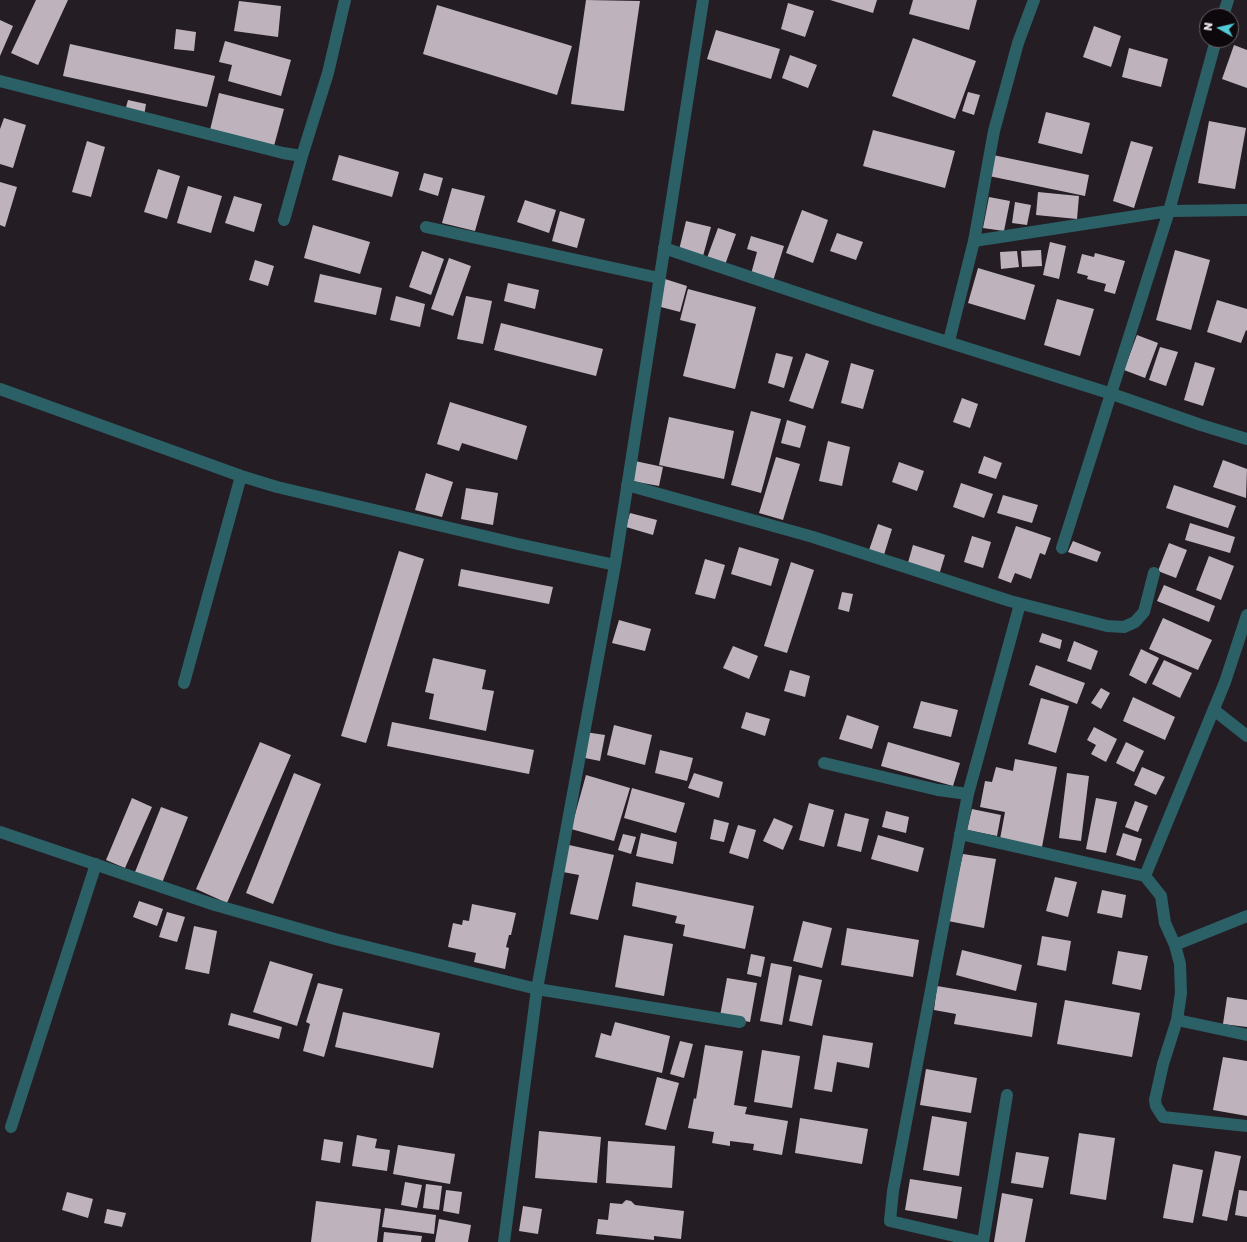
<!DOCTYPE html>
<html>
<head>
<meta charset="utf-8">
<style>
	body { margin:0 }
	#map { position:relative; width:1247px; height:1242px; overflow:hidden; background:#251d24; font-family:"Golos Text",sans-serif }
	canvas { display:block }
	.north { position:absolute; left:1199px; top:8px; width:40px; height:40px; box-sizing:border-box; background:#0c080b; border:1px solid #666165; border-radius:50%; rotate:278deg; font-size:11px; font-weight:700; line-height:16px; text-align:center; color:#ede7ec }
	.north::after { content:''; display:block; margin:auto; width:14px; height:18px; background:#52cbd9; clip-path:polygon(50% 0,100% 100%,50% 72%,0 100%) }
</style>
</head>
<body>
<div id="map">
<canvas width="1247" height="1242"></canvas>
<div class="north">N</div>
</div>
<script>
const g = document.querySelector('canvas').getContext('2d');
g.lineJoin = 'round';
function fill(path, color) {
  g.fillStyle = color;
  g.fill(path, 'evenodd');
}
function shape(rows) {
  const path = new Path2D();
  for (const r of rows) {
    path.moveTo(r[0], r[1]);
    for (let i = 2; i < r.length; i += 2) path.lineTo(r[i], r[i + 1]);
  }
  return path;
}
function trace(path, color, width, dash) {
  g.strokeStyle = color;
  g.lineWidth = width;
  g.lineCap = dash ? 'butt' : 'round';
  g.setLineDash(dash || []);
  g.stroke(path);
}
fill(shape([
	[36,0,68,0,38,65,11,53],
	[586,0,640,1,624,111,571,104],
	[830,0,877,0,873,13],
	[913,0,977,0,969,30,909,14],
	[239,1,281,6,278,37,234,31],
	[788,3,814,11,805,37,781,29],
	[437,5,572,46,557,95,423,54],
	[0,20,13,26,0,56],
	[1094,26,1121,36,1111,67,1083,57],
	[176,29,196,32,194,51,174,49],
	[716,30,780,49,771,79,707,59],
	[913,38,976,61,955,119,892,96],
	[225,41,291,60,281,96,228,81,232,65,219,62],
	[70,44,215,76,207,107,63,76],
	[1234,45,1247,50,1247,88,1222,79],
	[1129,48,1168,59,1161,87,1122,77],
	[790,55,817,65,808,88,782,78],
	[968,92,980,95,974,115,962,111],
	[219,93,284,109,274,146,210,130],
	[128,100,146,104,144,116,125,111],
	[1046,112,1090,123,1082,154,1038,143],
	[4,118,26,125,13,168,0,164,0,129],
	[1209,121,1246,128,1235,189,1198,183],
	[873,130,955,151,945,188,863,166],
	[87,141,105,147,91,197,72,192],
	[1131,141,1153,147,1134,208,1113,201],
	[339,155,399,172,392,197,332,180],
	[993,155,1089,175,1085,196,989,176],
	[158,169,180,176,167,219,144,212],
	[424,173,443,178,438,196,419,190],
	[0,182,17,187,5,227,0,225],
	[188,186,222,196,211,233,177,223],
	[452,188,485,196,475,231,442,223],
	[1038,192,1079,196,1077,219,1036,215],
	[234,196,262,204,254,232,225,223],
	[989,197,1010,201,1004,231,983,228],
	[525,200,556,210,549,233,517,222],
	[1015,202,1031,205,1027,225,1012,223],
	[802,210,828,220,813,263,786,253],
	[560,211,585,219,577,248,552,241],
	[686,221,711,227,703,256,679,250],
	[313,225,370,242,360,274,304,258],
	[718,228,736,234,725,265,707,258],
	[837,233,863,242,856,260,830,251],
	[751,236,784,246,773,281,751,274,757,252,747,249],
	[1050,242,1066,246,1059,279,1043,275],
	[1041,250,1042,266,1022,267,1021,251],
	[1175,250,1210,260,1191,330,1156,320],
	[422,251,444,259,431,295,409,287],
	[1017,251,1019,267,1001,269,1000,252],
	[1095,253,1125,261,1115,294,1104,291,1106,284,1087,279,1088,276,1077,273,1082,254,1094,257],
	[449,258,471,266,453,316,431,309],
	[255,260,274,266,268,286,249,280],
	[978,268,1035,285,1025,320,968,303],
	[320,274,382,288,376,315,314,302],
	[665,279,687,286,680,312,657,306],
	[508,283,539,290,535,309,504,301],
	[688,289,756,307,735,389,683,376,696,324,680,320],
	[396,296,425,304,420,327,390,320],
	[466,296,492,301,483,344,457,339],
	[1057,299,1094,309,1080,356,1044,345],
	[1217,300,1247,309,1247,331,1246,330,1241,343,1207,332],
	[501,323,603,349,596,376,494,350],
	[1137,335,1158,343,1145,378,1124,370],
	[1160,347,1178,352,1166,386,1149,380],
	[776,353,793,357,784,388,768,383],
	[806,353,829,361,813,409,789,401],
	[1195,362,1215,368,1203,406,1184,400],
	[851,363,874,370,863,409,841,403],
	[962,398,978,404,970,428,953,422],
	[450,402,527,426,517,460,462,443,459,451,437,444],
	[751,411,781,419,761,493,731,485],
	[669,417,734,431,724,479,659,465],
	[787,420,806,426,800,448,781,443],
	[828,441,850,447,842,486,819,481],
	[984,456,1002,463,996,479,978,473],
	[776,457,800,464,783,520,759,513],
	[1223,460,1247,469,1246,498,1213,487],
	[635,461,663,467,659,486,632,481],
	[899,462,924,471,917,491,892,482],
	[426,473,453,482,442,517,415,510],
	[961,483,993,494,984,518,953,507],
	[1174,485,1236,506,1228,528,1166,508],
	[466,488,498,493,493,525,461,519],
	[1003,495,1038,505,1032,523,997,513],
	[630,513,657,520,653,535,626,527],
	[1190,523,1235,537,1230,553,1185,540],
	[878,524,892,529,883,558,868,553],
	[1016,526,1051,538,1045,555,1040,553,1031,579,1015,573,1011,583,998,578],
	[972,536,991,542,983,568,964,562],
	[1073,541,1101,552,1097,562,1068,552],
	[1169,543,1187,550,1176,578,1158,571],
	[913,545,945,555,939,575,907,566],
	[739,547,779,559,771,586,731,574],
	[399,551,424,559,366,743,341,736],
	[1209,556,1234,566,1221,600,1196,590],
	[705,559,725,565,715,599,695,594],
	[791,562,814,570,787,653,764,646],
	[461,569,553,587,549,604,458,586],
	[1164,585,1215,606,1209,622,1157,601],
	[842,592,853,594,849,612,838,609],
	[1163,618,1212,640,1198,670,1149,649],
	[619,620,651,629,645,651,612,643],
	[1042,633,1062,640,1060,649,1039,642],
	[1074,641,1098,651,1091,670,1067,661],
	[733,646,758,656,749,679,723,668],
	[1141,649,1159,658,1146,684,1129,675],
	[433,658,486,670,482,689,494,691,486,731,429,719,434,694,425,692],
	[1164,660,1192,673,1180,698,1152,684],
	[1036,665,1085,683,1077,704,1029,685],
	[790,670,810,676,805,697,784,691],
	[1101,688,1110,693,1101,709,1091,703],
	[1133,697,1175,717,1165,740,1123,721],
	[1041,698,1069,706,1056,753,1028,744],
	[921,701,958,710,951,737,913,728],
	[746,712,770,719,765,736,741,728],
	[847,715,879,726,872,749,839,739],
	[392,722,534,750,529,774,387,746],
	[614,725,652,735,645,765,607,755],
	[1094,727,1117,739,1106,762,1091,754,1096,745,1087,740],
	[585,732,605,735,600,761,580,757],
	[260,742,291,755,227,903,196,889],
	[888,742,960,763,953,786,881,766],
	[1126,742,1144,751,1134,772,1116,763],
	[660,750,693,758,687,781,655,773],
	[1015,759,1057,767,1042,847,1000,839,1005,812,980,807,985,781,992,782,996,767,1013,771],
	[1142,767,1165,777,1156,795,1134,785],
	[294,773,321,784,273,904,246,893],
	[694,773,723,782,719,798,688,788],
	[1067,773,1089,776,1081,841,1059,838],
	[586,775,630,788,614,841,571,829],
	[632,788,685,803,676,833,624,818],
	[132,798,152,807,125,868,106,860],
	[1096,798,1117,802,1106,853,1086,849],
	[1135,801,1148,806,1138,832,1125,827],
	[809,803,834,810,824,847,799,840],
	[161,807,188,817,162,883,135,872],
	[972,809,1001,815,997,836,967,830],
	[886,811,909,817,906,833,882,827],
	[845,813,869,819,861,852,837,846],
	[774,818,793,826,783,850,763,841],
	[714,819,729,823,724,842,710,839],
	[738,825,756,830,748,859,729,853],
	[641,833,677,842,673,864,636,856],
	[1123,833,1142,839,1135,861,1116,855],
	[623,834,636,837,631,854,618,850],
	[878,835,924,848,918,872,871,859],
	[569,845,614,855,598,920,570,914,579,875,563,872],
	[963,854,996,859,984,928,948,921],
	[1055,877,1077,882,1068,917,1046,911],
	[636,882,754,906,745,949,683,936,685,925,675,923,677,916,632,906],
	[1102,890,1126,895,1122,918,1097,913],
	[139,901,163,909,157,926,133,917],
	[472,904,516,913,511,935,509,935,506,947,509,948,505,969,474,962,476,953,448,947,453,923,462,925,463,920,469,921],
	[167,912,185,917,177,942,159,937],
	[803,921,832,928,822,968,793,961],
	[194,926,217,931,209,974,185,969],
	[847,928,919,940,913,977,841,965],
	[624,935,673,944,664,996,615,987],
	[1042,936,1071,941,1066,971,1037,965],
	[962,950,1022,965,1016,991,956,975],
	[1118,951,1148,956,1141,990,1112,984],
	[751,954,765,957,761,977,747,974],
	[270,961,313,974,297,1026,253,1012],
	[771,963,792,967,782,1025,760,1021],
	[799,975,822,980,812,1026,789,1021],
	[727,978,757,983,750,1022,720,1016],
	[318,983,343,989,324,1057,303,1051,310,1024,306,1022],
	[937,986,1037,1003,1032,1037,954,1024,956,1014,934,1010],
	[1227,997,1247,1000,1247,1027,1223,1024],
	[1065,1000,1140,1013,1132,1057,1057,1044],
	[343,1012,440,1033,433,1068,335,1047],
	[231,1013,282,1027,279,1039,228,1025],
	[615,1022,670,1036,662,1073,595,1057,601,1033,611,1036],
	[823,1035,873,1043,869,1068,837,1062,832,1092,814,1089],
	[680,1041,693,1044,684,1078,670,1074],
	[705,1045,743,1051,734,1105,747,1107,745,1114,788,1121,782,1155,753,1150,754,1144,730,1141,730,1146,712,1143,714,1132,688,1128,694,1098,696,1099],
	[762,1050,800,1056,792,1108,754,1102],
	[1223,1057,1247,1061,1247,1116,1213,1110],
	[926,1069,977,1078,971,1113,920,1105],
	[657,1077,679,1083,666,1130,645,1125],
	[932,1116,967,1122,959,1176,923,1170],
	[800,1118,868,1129,862,1164,795,1153],
	[539,1131,601,1137,597,1183,535,1178],
	[1079,1133,1115,1138,1106,1200,1070,1194],
	[357,1135,377,1139,375,1148,390,1150,387,1171,352,1166],
	[324,1139,343,1142,340,1163,321,1160],
	[608,1141,675,1146,672,1188,606,1183],
	[398,1145,455,1154,450,1184,393,1174],
	[1215,1151,1241,1156,1227,1221,1202,1216],
	[1016,1152,1049,1157,1043,1188,1011,1183],
	[1173,1164,1203,1170,1193,1223,1163,1218],
	[910,1179,962,1187,957,1219,905,1210],
	[405,1182,422,1185,417,1208,401,1205],
	[426,1184,442,1186,439,1210,423,1208],
	[446,1190,462,1192,459,1214,443,1211],
	[1239,1190,1247,1191,1247,1217,1235,1215],
	[67,1192,93,1199,88,1218,62,1210],
	[1002,1193,1033,1199,1025,1242,994,1242],
	[626,1200,631,1201,635,1205,684,1211,681,1239,654,1236,654,1240,596,1234,598,1219,608,1220,610,1203,622,1204],
	[316,1201,381,1209,377,1242,311,1242],
	[523,1206,542,1209,538,1234,519,1231],
	[385,1208,436,1215,434,1234,382,1227],
	[107,1209,126,1213,122,1227,104,1223],
	[439,1219,471,1225,468,1242,435,1242],
	[384,1232,422,1236,421,1242,383,1242]
]), '#beb3bc');
trace(shape([
	[1223,16,1228,0],
	[0,81,283,153,302,156,328,73,345,0],
	[284,220,302,156],
	[426,227,659,278],
	[974,241,1169,211,1247,210],
	[664,248,878,320,1112,394,1201,425,1247,439],
	[949,341,974,241,994,131,1018,43,1034,0],
	[0,389,241,476,277,487,518,544,615,565],
	[627,485,813,537,1010,601,1107,626,1124,627,1135,622,1144,612,1154,573],
	[1062,548,1169,211,1216,40],
	[184,683,241,476],
	[1214,710,1247,736],
	[824,763,938,790,968,794,1020,604],
	[968,794,893,1191,890,1221,981,1242],
	[0,832,215,905,335,939,537,989,740,1022],
	[960,834,1145,876,1161,896,1165,923,1175,945,1180,964,1181,993,1177,1020,1163,1064,1155,1100,1156,1106,1163,1117,1247,1126],
	[1145,876,1225,682,1247,615],
	[1175,945,1247,916],
	[1177,1020,1247,1035],
	[11,1127,96,864],
	[504,1242,537,989,615,565,703,0],
	[983,1242,1007,1095]
]), '#2b6067', 12);
</script>
</body>
</html>
